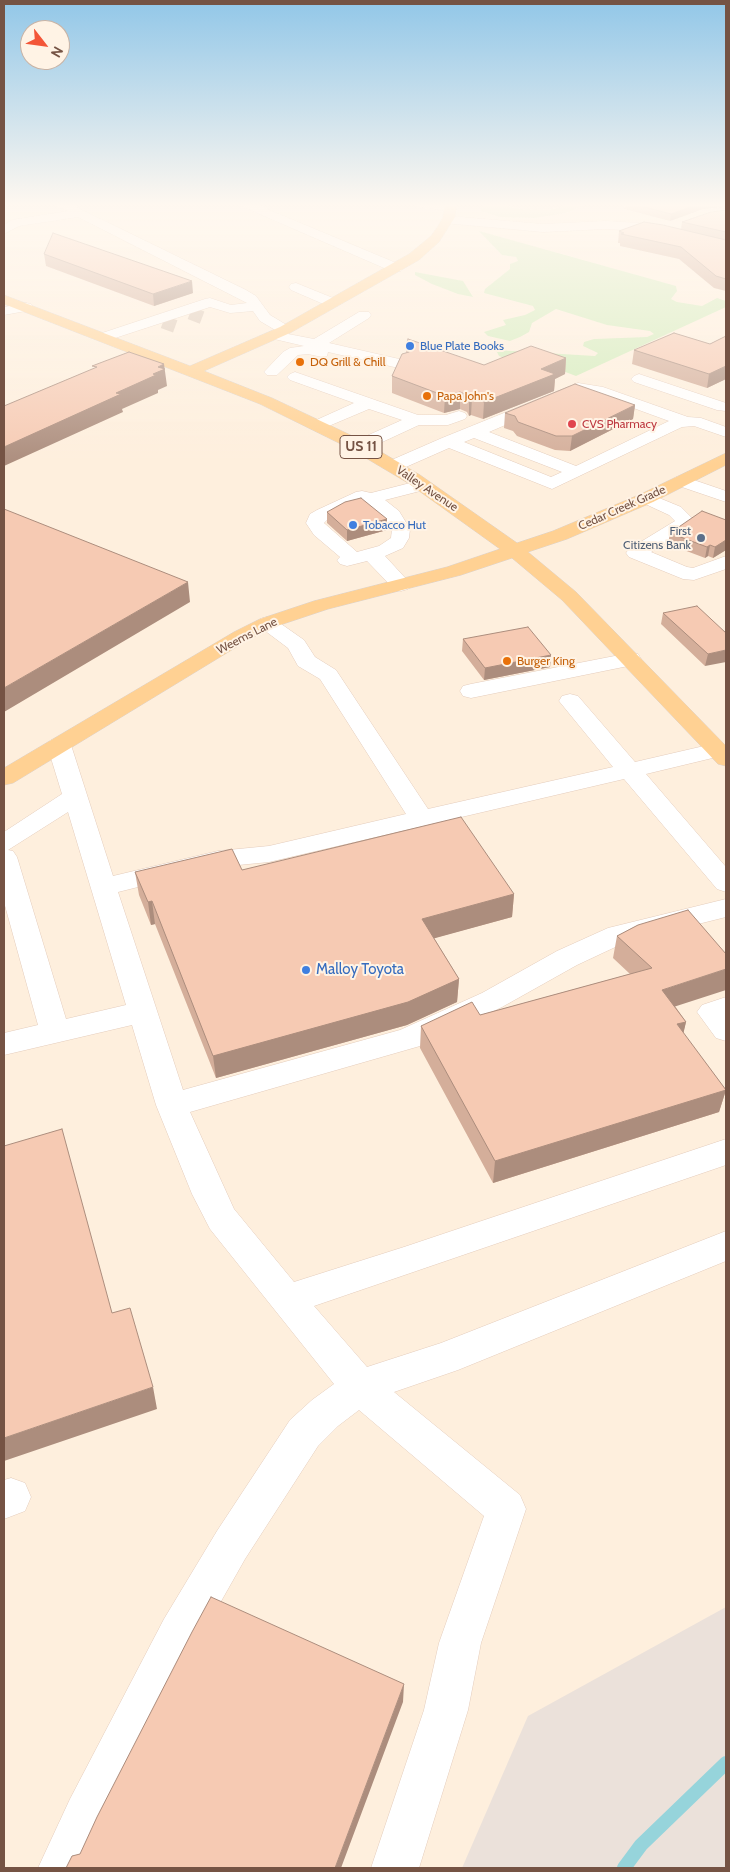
<!DOCTYPE html>
<html>
<head>
<meta charset="utf-8">
<style>
	body { margin:0 }
	#map { position:relative; width:730px; height:1872px; overflow:hidden; background:#feefdd; font-family:Cabin,sans-serif }
	canvas { display:block }
	.frame { position:absolute; inset:0; border:5px solid #755344; pointer-events:none }
	.north { position:absolute; left:20px; top:20px; width:50px; height:50px; box-sizing:border-box; background:#fff3e5; border:1px solid #c8b3a5; border-radius:50%; rotate:120deg; font-size:14px; font-weight:700; line-height:20px; text-align:center; color:#755344 }
	.north::after { content:''; display:block; margin:auto; width:18px; height:22px; background:#f35638; clip-path:polygon(50% 0,100% 100%,50% 72%,0 100%) }
</style>
</head>
<body>
<div id="map">
<canvas width="730" height="1872"></canvas>
<div class="frame"></div>
<div class="north">N</div>
</div>
<script>
const g = document.querySelector('canvas').getContext('2d');
g.lineJoin = 'round';
function fill(path, color) {
  g.fillStyle = color;
  g.fill(path, 'evenodd');
}
function shape(rows) {
  const path = new Path2D();
  for (const r of rows) {
    path.moveTo(r[0], r[1]);
    for (let i = 2; i < r.length; i += 2) path.lineTo(r[i], r[i + 1]);
  }
  return path;
}
function trace(path, color, width, dash) {
  g.strokeStyle = color;
  g.lineWidth = width;
  g.lineCap = dash ? 'butt' : 'round';
  g.setLineDash(dash || []);
  g.stroke(path);
}
function drawText(font, color, halo, rows, align = 'center') {
  g.font = font + ' Cabin,sans-serif';
  g.lineWidth = 4;
  g.setLineDash([]);
  g.textBaseline = 'middle';
  g.strokeStyle = halo;
  g.fillStyle = color;
  for (const [text, x, y, turn = 0] of rows) {
    g.save();
    g.translate(x, y);
    g.rotate((+turn || 0) * Math.PI / 180);
    g.textAlign = isNaN(turn) ? turn : align;
    if (halo) g.strokeText(text, 0, 0);
    g.fillText(text, 0, 0);
    g.restore();
  }
}
fill(shape([
	[726,1607,726,1868,462,1868,528,1716]
]), '#ebe1da');
fill(shape([
	[499,204,520,209,549,210,571,204,587,204,566,213,535,218,500,217,481,211,481,207,485,205],
	[479,231,676,286,677,291,671,299,677,302,702,306,717,298,726,301,726,307,576,376,536,361,510,360,499,356,496,350,595,356,598,353,583,346,584,342,594,339,647,337,654,334,650,331,607,325,556,309,532,323,529,332,520,337,510,341,488,336,484,332,506,325,503,320,525,315,535,310,533,306,484,293,485,289,510,269,510,264,518,261,516,257,502,255],
	[415,272,463,281,473,297,458,294,432,284,415,275]
]), '#d2ecbb');
trace(shape([
	[624,1868,641,1845,726,1763]
]), '#96d4db', 14);
trace(shape([
	[190,313,203,318],
	[163,322,177,327]
]), '#dcc8b7', 13, [13, 6]);
const minor = shape([
	[55,204,70,204,246,290,256,296,270,315,290,327,292,330,288,334,314,339,359,312,369,312,371,315,369,318,329,343,408,361,411,364,408,367,403,369,328,352,327,356,322,357,308,354,298,355,277,375,267,375,264,372,283,352,290,348,304,346,270,338,268,335,270,332,277,331,260,321,253,311,230,313,210,307,109,340,99,340,97,337,99,334,205,299,210,298,231,305,247,303,78,217,19,226,4,234,4,225,12,220,67,211,55,204],
	[239,204,255,204,401,265,403,268,401,271,391,271,241,206,239,204],
	[415,204,448,204,455,206,457,208,451,212,421,207,415,204],
	[448,216,543,224,606,221,639,223,662,226,726,242,726,250,662,234,639,231,606,229,543,232,444,223,442,220,448,216],
	[296,283,338,300,340,303,338,306,328,306,291,290,289,287,291,284,296,283],
	[26,303,31,304,33,307,31,310,4,315,4,307,26,303],
	[295,372,418,415,446,415,459,411,465,413,467,416,465,419,448,425,419,425,365,450,353,450,351,446,353,442,402,420,369,409,324,428,312,428,310,425,312,422,354,403,290,380,287,377,290,374,295,372],
	[639,374,726,403,726,411,717,410,634,382,631,379,634,376,639,374],
	[578,383,603,387,688,417,701,418,726,427,726,437,694,426,682,427,552,489,449,448,399,470,393,471,387,470,384,466,387,462,442,438,578,383],
	[580,393,595,394,669,421,576,466,489,432,580,393],
	[474,438,562,472,551,477,464,442,474,438],
	[682,476,726,491,726,502,676,485,673,481,676,477,682,476],
	[422,480,428,481,431,485,428,489,385,500,399,511,410,529,409,538,403,548,385,556,408,581,411,585,408,589,401,591,394,589,367,561,347,566,340,564,337,560,340,557,314,535,306,523,310,514,317,510,356,492,362,491,371,493,422,480],
	[365,502,385,519,392,529,391,538,379,546,357,552,324,523,329,518,365,502],
	[647,493,681,507,694,520,688,530,651,552,687,567,693,568,726,556,726,569,694,580,683,579,629,557,626,553,629,549,675,521,669,515,641,502,638,498,641,494,647,493],
	[267,617,274,619,304,640,315,657,336,670,428,809,613,767,559,701,562,696,570,694,578,696,635,762,717,743,725,745,725,755,646,774,726,867,726,892,717,889,624,779,269,862,218,867,118,892,183,1090,400,1030,482,993,557,951,608,928,726,899,726,917,626,942,577,965,502,1007,420,1046,190,1112,234,1209,294,1282,404,1247,726,1139,726,1165,314,1306,367,1367,441,1343,726,1231,726,1261,458,1370,394,1392,520,1495,526,1509,481,1643,468,1710,419,1868,371,1868,424,1710,439,1643,484,1516,359,1410,338,1426,318,1446,245,1559,194,1649,102,1831,86,1868,38,1868,70,1799,164,1619,217,1531,290,1420,312,1400,334,1384,210,1229,192,1194,156,1105,132,1025,4,1055,4,1033,38,1025,4,902,4,832,62,794,47,745,51,740,59,738,67,740,71,745,113,876,218,851,269,846,406,814,320,679,298,666,288,648,260,627,257,623,260,619,267,617],
	[68,812,126,1005,66,1019,17,857,13,851,8,850,68,812],
	[630,653,638,654,641,659,638,664,471,698,463,696,460,691,463,686,471,684,630,653],
	[726,997,726,1041,716,1038,697,1012,702,1005,726,997],
	[11,1478,25,1483,31,1497,25,1511,4,1519,4,1480,11,1478]
]);
const major = shape([
	[445,204,457,204,455,217,439,242,419,260,290,333,204,371,272,398,361,440,420,475,517,543,553,531,641,494,726,453,726,465,653,502,567,539,528,552,576,592,726,746,726,766,718,764,562,600,512,558,461,575,328,609,274,627,248,640,13,783,4,785,4,768,234,632,260,619,314,601,447,567,500,549,408,483,349,448,260,404,4,304,4,295,190,366,280,327,409,254,431,236,438,226,443,217,445,204]
]);
trace(minor, '#e4ccbc', 1);
trace(major, '#dbd2ce', 1);
fill(minor, '#fff');
fill(major, '#ffd193');
fill(shape([
	[625,204,726,204,703,209,670,221,624,209],
	[726,210,726,291,714,288,679,259,620,246,620,243,618,243,619,231,681,229,682,222],
	[44,254,193,293,154,306,46,266],
	[726,336,726,379,707,388,632,364,634,350,710,344],
	[407,342,484,365,566,358,565,374,555,379,554,391,483,419,471,415,469,416,467,412,460,409,444,413,392,393,392,376,406,353],
	[635,405,633,419,570,451,555,450,517,436,513,431,504,428,505,413],
	[327,512,387,519,387,530,347,541,327,523],
	[726,520,726,550,713,558,708,556,705,558,668,544,670,533],
	[663,613,726,633,705,666,661,624],
	[463,639,551,655,550,667,484,680,462,651],
	[242,870,514,894,512,917,434,938,459,979,457,1002,407,1025,216,1078,155,924,151,925,139,895,135,872],
	[638,925,675,1006,686,1022,683,1033,726,1090,719,1112,493,1183,420,1048,421,1026,480,1015,630,974,613,958,617,936]
]), '#d4ae9a');
fill(shape([
	[698,204,726,204,726,207,703,209,670,221,671,214],
	[192,281,193,293,154,306,153,294],
	[566,358,565,374,555,379,554,391,483,419,484,402,541,369],
	[164,364,167,386,158,390,158,393,122,409,123,412,4,466,4,447,153,374,158,367],
	[726,366,726,379,707,388,709,374],
	[460,392,460,409,444,413,445,396],
	[472,398,471,415,469,416,469,399],
	[635,405,633,419,570,451,572,436],
	[387,519,387,530,347,541,347,530],
	[726,540,726,550,713,558,715,547],
	[710,545,708,556,705,558,707,547],
	[188,582,190,602,4,712,4,688],
	[726,650,726,662,705,666,708,654],
	[551,655,550,667,484,680,485,668],
	[514,894,512,917,421,942,422,919],
	[152,901,155,924,151,925,148,902],
	[726,969,726,990,658,1012,662,990],
	[459,979,457,1002,407,1025,216,1078,213,1056],
	[686,1022,681,1044,677,1024],
	[726,1090,719,1112,493,1183,495,1161],
	[153,1387,157,1409,4,1461,4,1438],
	[404,1684,403,1702,341,1868,335,1868]
]), '#ac8d7d');
const building = shape([
	[633,204,698,204,671,214,633,204],
	[726,210,726,232,682,222,711,212,726,210],
	[644,222,663,225,726,240,726,279,716,276,681,247,621,234,624,233,619,231,644,222],
	[53,233,192,281,153,294,44,254,53,233],
	[674,333,710,344,726,336,726,366,709,374,634,350,674,333],
	[408,339,484,365,531,346,566,358,541,369,555,374,484,402,472,398,469,399,467,395,460,392,445,396,392,376,402,354,409,352,413,349,413,346,407,342,408,339],
	[129,352,164,364,158,367,165,369,153,374,156,375,116,393,121,394,4,447,4,406,97,367,92,366,129,352],
	[575,384,635,405,572,436,556,436,518,422,515,416,505,413,575,384],
	[361,498,387,519,347,530,327,512,345,502,361,498],
	[4,509,188,582,4,688,4,509],
	[702,511,726,520,726,540,715,547,710,545,707,547,670,533,702,511],
	[697,606,726,633,726,650,708,654,663,613,697,606],
	[528,627,551,655,485,668,463,639,528,627],
	[461,817,514,894,422,919,459,979,408,1002,213,1056,152,901,148,902,135,872,232,849,242,870,461,817],
	[688,910,726,954,726,969,662,990,686,1022,677,1024,726,1090,495,1161,421,1026,472,1002,480,1015,652,968,617,936,638,925,688,910],
	[62,1129,112,1313,130,1308,153,1387,4,1438,4,1146,62,1129],
	[211,1597,404,1684,335,1868,66,1868,72,1856,80,1854,97,1817,192,1632,211,1597]
]);
fill(building, '#f6cab3');
trace(building, '#ac8d7d', 1);
const sky = g.createLinearGradient(0, 0, 0, 466);
sky.addColorStop(0, '#92c7e8');
sky.addColorStop(0.44, '#fff8f0');
sky.addColorStop(1, '#fff8f000');
g.fillStyle = sky;
g.fillRect(0, 0, 730, 466);
for (const [x, y, r, color] of [
	[410,346,5,"#3f7fe0"],
	[300,362,5,"#e8710a"],
	[427,396,5,"#e8710a"],
	[572,424,5,"#e0444e"],
	[353,525,5,"#3f7fe0"],
	[701,538,5,"#5c6f8a"],
	[507,661,5,"#e8710a"],
	[306,970,5,"#3f7fe0"]
]) {
  const dot = new Path2D();
  dot.arc(x, y, r, 0, 2 * Math.PI);
  g.fillStyle = color;
  g.fill(dot);
  trace(dot, '#fff3e5', 2);
}
drawText('12px', '#366cbe', '#fff3e5', [
	["Blue Plate Books",420,346],
	["Tobacco Hut",363,525]
], 'left');
drawText('12px', '#c56008', '#fff3e5', [
	["DQ Grill & Chill",310,362],
	["Papa John's",437,396],
	["Burger King",517,661]
], 'left');
drawText('12px', '#be3a42', '#fff3e5', [
	["CVS Pharmacy",582,424]
], 'left');
drawText('12px', '#755344', '#fff3e5', [
	["Valley Avenue",427,489,34],
	["Cedar Creek Grade",622,508,-24],
	["Weems Lane",247,636,-27]
]);
drawText('12px', '#4e5e75', '#fff3e5', [
	["First",691,531],
	["Citizens Bank",691,545]
], 'right');
for (const [x, y, w] of [
	[361,447,42]
]) {
  const box = new Path2D();
  box.roundRect(x - w / 2, y - 11.5, w, 23, 4);
  g.fillStyle = '#fff3e5';
  g.fill(box);
  trace(box, '#755344', 1);
}
drawText('bold 14px', '#755344', null, [
	["US 11",361,447]
]);
drawText('15px', '#366cbe', '#fff3e5', [
	["Malloy Toyota",316,970]
], 'left');
</script>
</body>
</html>
